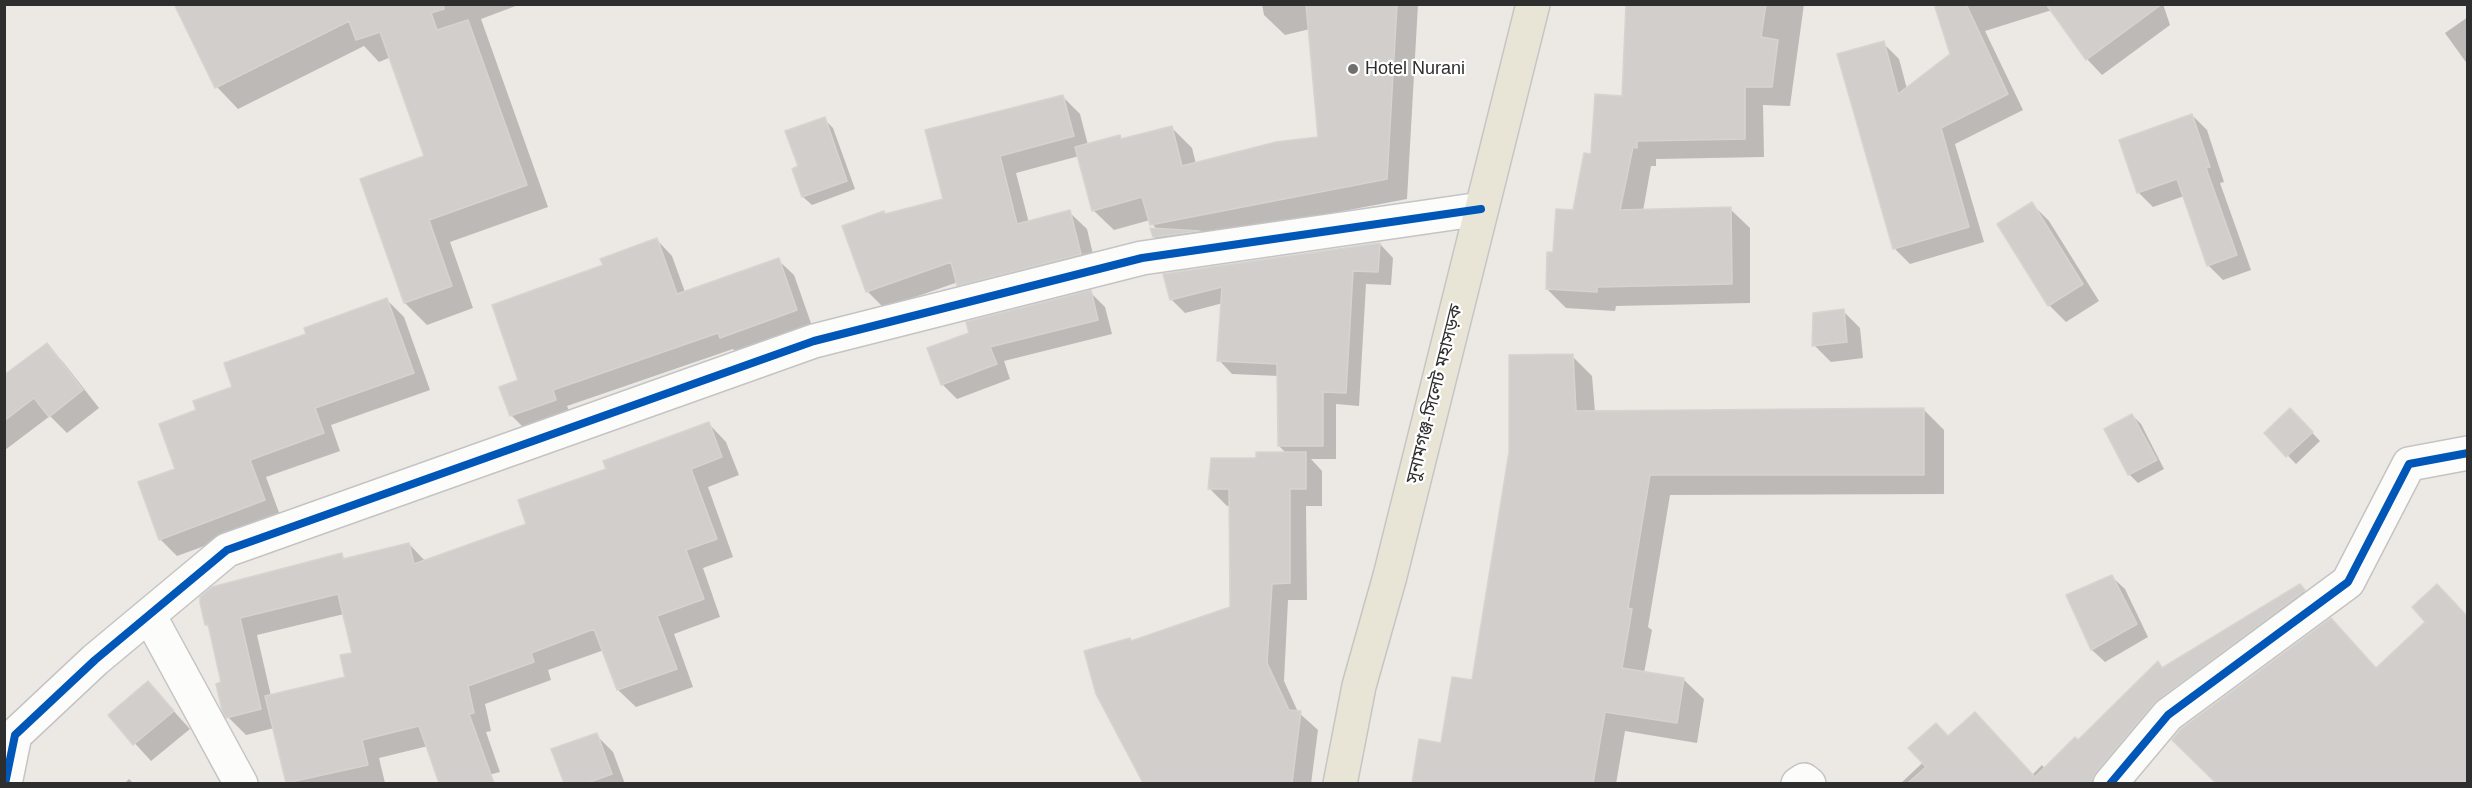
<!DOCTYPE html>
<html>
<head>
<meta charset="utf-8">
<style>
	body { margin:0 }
	#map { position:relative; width:2472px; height:788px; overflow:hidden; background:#ece8e4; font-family:Helvetica,sans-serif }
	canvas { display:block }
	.frame { position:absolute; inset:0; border:6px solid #2e2e2e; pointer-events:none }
</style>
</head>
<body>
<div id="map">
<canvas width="2472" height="788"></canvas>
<div class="frame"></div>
</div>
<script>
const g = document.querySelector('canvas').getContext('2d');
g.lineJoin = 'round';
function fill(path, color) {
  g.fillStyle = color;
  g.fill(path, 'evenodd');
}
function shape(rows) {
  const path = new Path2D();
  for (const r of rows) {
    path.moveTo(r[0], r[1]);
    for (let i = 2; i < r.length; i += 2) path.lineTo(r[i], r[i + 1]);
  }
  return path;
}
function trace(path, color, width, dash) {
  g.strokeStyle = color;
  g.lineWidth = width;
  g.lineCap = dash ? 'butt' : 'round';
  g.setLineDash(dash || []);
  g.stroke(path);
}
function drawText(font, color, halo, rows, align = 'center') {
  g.font = font + ' Helvetica,"Noto Sans Bengali",sans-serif';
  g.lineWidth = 4.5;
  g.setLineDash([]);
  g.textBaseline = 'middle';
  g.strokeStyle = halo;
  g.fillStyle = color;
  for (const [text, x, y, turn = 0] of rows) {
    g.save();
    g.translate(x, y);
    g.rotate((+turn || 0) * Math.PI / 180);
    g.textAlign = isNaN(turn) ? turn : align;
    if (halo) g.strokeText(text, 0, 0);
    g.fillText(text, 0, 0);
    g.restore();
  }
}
fill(shape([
	[176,4,521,4,481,19,548,207,450,242,473,308,427,325,405,303,426,157,391,57,379,62,364,46,238,109,217,87],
	[1262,4,1418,4,1407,199,1163,245,1154,237,1157,230,1150,220,1114,230,1093,210,1079,156,1016,173,1029,223,1069,212,1087,229,1097,271,975,302,958,282,884,308,867,291,886,215,945,200,1063,97,1080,114,1088,145,1120,137,1123,140,1172,128,1192,148,1196,164,1319,138,1310,29,1285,35,1264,15],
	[1628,4,1804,4,1790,106,1763,105,1764,157,1656,159,1656,166,1651,166,1643,211,1730,209,1750,228,1750,303,1616,306,1615,311,1566,308,1547,289,1554,254,1574,212,1593,156,1623,97],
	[1936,4,2163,4,2170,25,2102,75,2087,59,2052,10,1985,31,2023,110,1955,144,1984,242,1910,264,1894,248,1883,43,1899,59,1907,89,1951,54],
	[2468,17,2468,65,2445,33],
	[2192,115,2207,130,2224,182,2220,183,2251,270,2223,280,2208,265,2184,196,2153,207,2138,192],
	[824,119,833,128,855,189,812,205,803,197,794,169,800,167],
	[2032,204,2049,221,2099,301,2066,322,2049,305],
	[657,240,672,256,685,292,778,260,794,275,812,326,737,353,733,349,567,406,571,415,527,431,511,415,520,381,604,266],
	[1380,244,1393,258,1391,285,1366,284,1359,406,1336,404,1336,459,1311,459,1322,471,1322,506,1306,506,1307,600,1288,600,1284,681,1298,712,1318,730,1311,784,1144,784,1098,693,1130,639,1133,642,1231,608,1231,506,1227,506,1210,489,1257,459,1287,454,1279,446,1279,376,1232,374,1219,360,1223,303,1185,313,1171,299],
	[1090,292,1105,307,1112,334,1004,361,1010,379,957,399,942,384,929,349],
	[387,300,404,317,430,390,331,425,340,451,266,477,281,518,177,556,160,539,177,470,198,411,308,335],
	[1843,311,1860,328,1863,358,1831,362,1814,345],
	[47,345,63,362,99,408,67,433,50,416,5,450,4,377],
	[1572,356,1592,376,1595,412,1923,409,1944,430,1944,494,1670,495,1648,627,1652,630,1644,673,1683,679,1704,699,1697,743,1625,731,1616,784,1414,784,1421,741,1442,744,1473,681],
	[2290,410,2320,441,2296,464,2266,433],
	[2132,415,2141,424,2164,469,2138,483,2129,474,2106,430],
	[709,424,726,442,739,475,708,487,733,557,703,568,720,617,674,634,693,687,636,707,618,690,604,650,548,670,551,680,485,704,491,731,486,732,500,772,454,784,435,766,428,746,379,758,385,783,287,784,274,728,246,735,228,717,210,629,206,624,341,555,346,560,409,544,426,562,528,525,608,470],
	[344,614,353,654,347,678,271,696,257,635],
	[2112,577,2125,589,2148,637,2105,662,2092,650,2068,596],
	[2299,586,2319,606,2114,784,1900,784,1949,738,2032,775,2042,765,2045,769,2078,743,2158,663,2163,668],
	[2468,618,2468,784,2218,784,2174,740,2377,670],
	[148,683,190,729,151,761,110,716],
	[596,735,613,752,625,784,565,784,553,750],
	[129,779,134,784,124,784]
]), '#0003');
const building = shape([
	[174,4,443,4,444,9,431,13,437,30,468,20,527,185,429,220,452,286,404,303,360,179,424,156,380,32,356,40,349,21,215,88,174,4],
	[1306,4,1397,4,1387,179,1150,225,1142,197,1092,211,1075,147,1120,135,1121,139,1172,126,1182,166,1276,142,1318,137,1306,4],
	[1626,4,1766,4,1761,37,1778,40,1772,87,1745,87,1745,139,1637,141,1637,148,1633,147,1620,210,1731,207,1732,284,1597,287,1597,292,1546,289,1547,252,1553,252,1556,209,1573,210,1584,153,1591,154,1595,94,1622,96,1626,4],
	[1934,4,1966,4,2008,94,1941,128,1969,227,1893,249,1837,54,1884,41,1898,94,1950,54,1934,4],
	[2046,4,2162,4,2086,60,2046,4],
	[1063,95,1074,136,1000,156,1017,224,1070,210,1081,254,957,286,951,262,866,292,842,226,884,211,885,214,943,199,925,130,1063,95],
	[2192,114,2210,167,2206,168,2237,255,2207,266,2177,179,2137,193,2119,140,2192,114],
	[825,117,847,181,802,197,792,169,798,166,785,131,825,117],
	[2032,202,2083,284,2048,306,1997,224,2032,202],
	[1150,228,1200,231,1153,237,1150,228],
	[657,238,677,294,779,258,797,310,720,338,718,333,553,390,556,400,510,416,499,387,518,380,492,305,603,265,600,259,657,238],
	[1380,243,1378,272,1353,271,1346,393,1323,392,1323,446,1278,446,1277,364,1217,361,1222,287,1170,300,1163,274,1380,243],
	[1091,290,1098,320,990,347,997,364,941,385,927,348,969,333,966,322,1091,290],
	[387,298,414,373,315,408,324,433,250,460,265,500,159,540,138,482,175,469,159,424,196,410,193,401,232,387,224,363,306,334,304,328,387,298],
	[1844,309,1847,342,1812,346,1813,313,1844,309],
	[47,343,83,390,49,417,34,398,4,421,4,375,47,343],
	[1573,354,1576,411,1924,408,1924,475,1650,475,1628,608,1632,609,1622,668,1684,678,1677,723,1605,712,1593,783,1412,783,1419,739,1441,743,1452,677,1472,680,1509,452,1509,355,1573,354],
	[2290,408,2313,432,2286,457,2264,433,2290,408],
	[2132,414,2157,460,2128,475,2104,429,2132,414],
	[709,422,722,457,691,469,717,539,686,550,704,599,657,616,677,669,617,690,594,629,531,653,534,662,468,686,474,713,469,714,494,783,439,783,419,726,362,740,368,765,286,783,265,696,345,677,340,655,352,653,338,594,240,618,261,709,226,718,222,710,216,684,221,682,208,624,205,625,200,603,200,597,212,587,342,553,343,559,409,543,414,564,526,524,518,500,606,469,603,461,709,422],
	[1256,452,1306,452,1306,489,1290,489,1290,583,1272,584,1267,663,1289,710,1301,711,1292,783,1143,783,1096,694,1084,651,1130,638,1131,641,1230,607,1229,489,1208,489,1211,458,1256,458,1256,452],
	[2112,575,2137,624,2091,650,2066,595,2112,575],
	[2300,584,2305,590,2154,703,2096,772,2090,783,1908,783,1926,767,1908,748,1936,723,1948,736,1975,712,2035,777,2075,737,2078,740,2158,661,2162,668,2300,584],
	[2437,584,2468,617,2468,783,2216,783,2172,740,2181,729,2331,618,2376,668,2425,622,2412,607,2437,584],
	[148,681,174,711,133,745,108,715,148,681],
	[597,733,612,774,587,783,564,783,551,749,597,733]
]);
fill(building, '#d1cecb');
trace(building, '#d7d4d0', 1.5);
const street = shape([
	[149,615,241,784],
	[5,784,15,735,95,660,227,550,814,341,1142,258,1481,209],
	[1798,784,1804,780,1809,784],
	[2110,784,2168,715,2348,582,2409,464,2468,453]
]);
const primary = shape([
	[1340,784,1359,686,1390,576,1533,4]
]);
trace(street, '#c5c4c5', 36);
trace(primary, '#c6c5c4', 36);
trace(street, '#fcfcfb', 33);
trace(primary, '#e8e4d6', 33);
trace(shape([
	[5,784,15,735,95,660,227,550,814,341,1142,258,1481,209],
	[2110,784,2168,715,2348,582,2409,464,2468,453]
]), '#0057b8', 8);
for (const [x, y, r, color] of [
	[1353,69,6,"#706f6e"]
]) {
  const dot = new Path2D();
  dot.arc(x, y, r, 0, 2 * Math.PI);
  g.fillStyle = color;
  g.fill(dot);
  trace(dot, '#fff', 2);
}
drawText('18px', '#2e2e2e', '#fff', [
	["Hotel Nurani",1365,69]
], 'left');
drawText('18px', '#2e2e2e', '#fff', [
	["সুনামগঞ্জ-সিলেট মহাসড়ক",1435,394,-76]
]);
</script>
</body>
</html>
